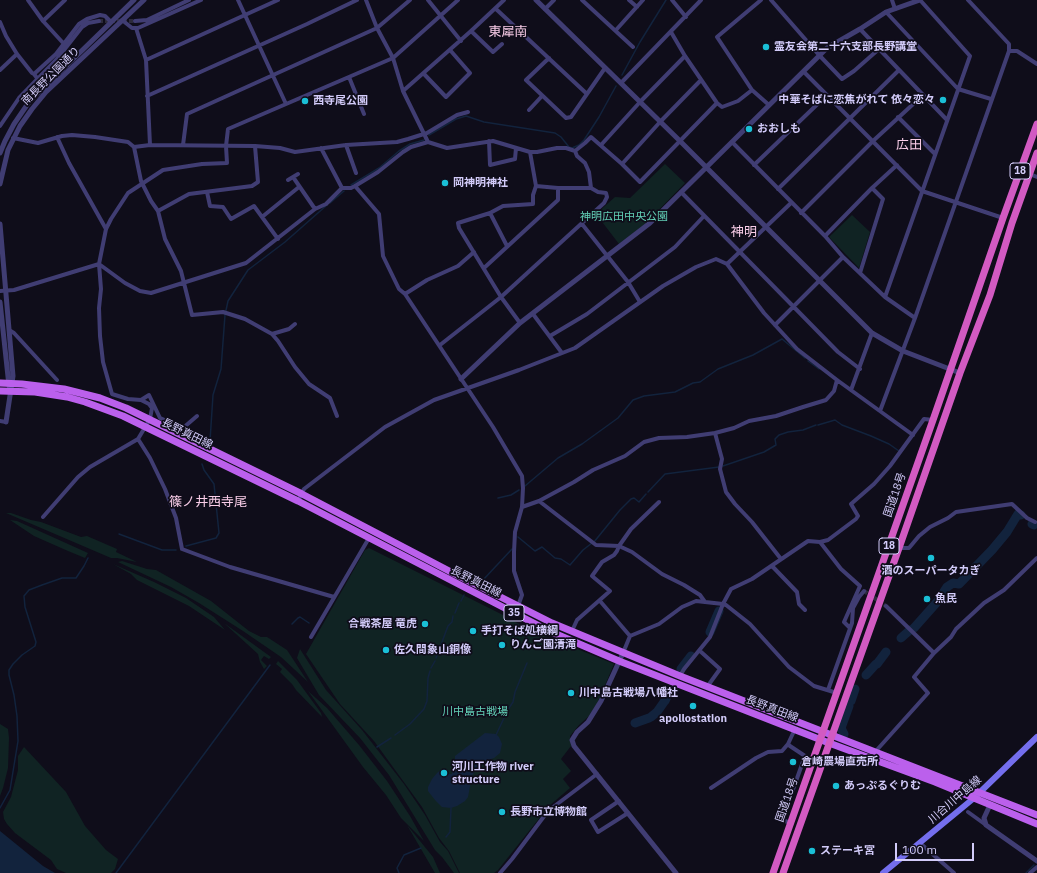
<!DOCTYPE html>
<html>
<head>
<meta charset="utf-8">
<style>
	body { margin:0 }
	#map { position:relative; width:1037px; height:873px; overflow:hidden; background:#0f0d1a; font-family:"IBM Plex Sans",sans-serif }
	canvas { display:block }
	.scale { position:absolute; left:895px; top:843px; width:79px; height:18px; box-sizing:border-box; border:2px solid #d2cbf9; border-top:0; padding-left:5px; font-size:12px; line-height:14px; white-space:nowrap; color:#d2cbf9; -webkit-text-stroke:3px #0f0d1a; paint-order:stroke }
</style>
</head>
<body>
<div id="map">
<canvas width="1037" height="873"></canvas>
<div class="scale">100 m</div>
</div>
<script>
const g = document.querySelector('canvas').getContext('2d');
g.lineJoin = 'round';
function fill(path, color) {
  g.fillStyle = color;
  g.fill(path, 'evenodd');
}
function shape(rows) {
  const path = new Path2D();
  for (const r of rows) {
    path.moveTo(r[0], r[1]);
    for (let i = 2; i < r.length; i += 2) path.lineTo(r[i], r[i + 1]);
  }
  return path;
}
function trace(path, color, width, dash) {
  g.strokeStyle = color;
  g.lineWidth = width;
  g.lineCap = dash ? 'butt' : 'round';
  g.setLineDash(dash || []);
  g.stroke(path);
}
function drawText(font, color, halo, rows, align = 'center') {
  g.font = font + ' "IBM Plex Sans","Noto Sans JP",sans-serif';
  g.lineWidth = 3.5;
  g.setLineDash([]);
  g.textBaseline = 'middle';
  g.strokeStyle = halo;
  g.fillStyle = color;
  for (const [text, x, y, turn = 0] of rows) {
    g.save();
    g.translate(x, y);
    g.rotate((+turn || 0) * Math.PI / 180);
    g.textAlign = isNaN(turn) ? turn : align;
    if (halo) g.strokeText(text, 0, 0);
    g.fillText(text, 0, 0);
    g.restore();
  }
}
fill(shape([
	[665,164,685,183,645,224,619,244,596,214,615,197,630,198],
	[852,215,870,232,859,268,829,237],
	[6,513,11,513,31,520,41,522,81,537,87,536,117,549,116,552,137,562,117,558,111,558],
	[10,520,17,521,88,553,85,558,68,551,34,536],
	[369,548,503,615,535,633,548,637,614,664,597,704,589,716,579,725,570,736,571,746,561,759,571,771,563,779,570,788,549,806,498,870,494,873,460,873,449,851,439,838,422,807,374,741,340,704,306,654,365,550],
	[122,561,147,569,156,570,211,601,249,631,261,637,267,637,287,650,308,682,281,657,243,631,199,603,171,587,118,562],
	[113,564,154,582,186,598,214,617,225,630,189,606,137,580,131,574],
	[224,623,271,657,269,659,264,656,261,660,267,666,264,669,260,662,258,654],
	[300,649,326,690,362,730,404,784,425,815,440,842,448,851,459,873,454,873,442,857,435,850,389,775,360,738,319,695,297,658],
	[278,661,297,680,321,713,322,717,296,690,292,684,280,672,282,669,276,664],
	[308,691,327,708,359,745,387,781,410,816,424,841,401,818,386,795,363,767],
	[0,724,8,729,9,738,8,768,3,788,0,796],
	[24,747,66,792,85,826,106,850,118,859,115,869,111,873,66,873,57,869,51,860,15,833,7,824,4,819,3,812,11,797,18,770,18,756],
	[407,825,433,857,440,873,435,873]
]), '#102323');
fill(shape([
	[485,733,496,734,499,737,502,744,500,753,494,758,483,762,477,767,472,776,468,797,465,801,457,806,451,808,442,807,435,800,428,791,428,787,432,779,437,773,442,769,443,774,452,774,452,767,455,762,455,756],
	[0,831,43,866,55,873,0,873]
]), '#12233d');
trace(shape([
	[622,75,640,42,666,0],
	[429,135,456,119,466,116,484,122,555,133,561,137,569,147,572,148,579,145,584,140,599,117,616,86],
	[351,185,379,168,399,151,410,144,424,140],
	[330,203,344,191],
	[808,361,819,369],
	[818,425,835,420,842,425,871,436,889,444,899,451,900,450],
	[210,441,213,395,221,369,225,315,228,301,248,270,285,242,327,205],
	[723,466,764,452,776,445,775,439,779,435,788,432,803,430,816,425],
	[525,486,558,458,582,444,618,418,633,400,644,396,675,392,693,383,700,382,718,369,753,355,782,339,805,358],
	[648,492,665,474,719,467],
	[498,498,511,495,519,490],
	[119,534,162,550,176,550],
	[518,537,535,551,542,547,555,558,561,559,570,565,583,550,592,543],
	[594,542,620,510,631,499,634,498,639,502,646,494],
	[186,546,216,538,219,533,214,484,204,470,202,464],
	[483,580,512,549],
	[461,601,464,595],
	[455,613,459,603],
	[292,624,298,618,300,617,309,623],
	[436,658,448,626,452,622,453,616],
	[431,668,435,661],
	[507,711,513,702,515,692,527,663],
	[395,735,410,724,424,709,427,701,428,678,430,671],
	[496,735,504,718],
	[377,747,391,738],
	[0,808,10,790,18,741,17,716,14,695,9,675,9,670,13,664,22,655,35,646,36,642,25,607,24,596,29,590,42,585,62,578,76,578,84,566,88,558],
	[446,837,450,832,451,808],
	[116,873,270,665],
	[399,873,397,868,404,855,421,848],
	[1026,873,1034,865]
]), '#12233d', 1.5);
trace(shape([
	[1032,524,1034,525],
	[914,628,938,601,947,587,953,583,959,584,992,550,1007,532,1018,514,1021,515],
	[710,632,719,611],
	[901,638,910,630],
	[877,664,886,652],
	[681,669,691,656],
	[866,675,876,664],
	[665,701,670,690],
	[851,701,855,689],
	[651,717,657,712,664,702],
	[635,723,649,718],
	[844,734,841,728,849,706]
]), '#12233d', 9);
trace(shape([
	[99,21,135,21],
	[864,591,886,606]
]), '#2c2a3b', 4, [4, 2]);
trace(shape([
	[28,0,43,21,64,44],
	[238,0,286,104],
	[428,0,461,41],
	[582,0,633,47],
	[629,0,637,7],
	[672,0,686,17],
	[761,0,717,37,752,90,769,105],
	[771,0,819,55,842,79,854,71,879,49],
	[892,0,895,9],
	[496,9,587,94],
	[545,9,554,0],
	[886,12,958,89,991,99],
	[122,20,132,28,138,28,201,0],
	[43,21,65,0],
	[135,21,147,20,189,0],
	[0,22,6,36,17,54,32,73,34,74],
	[136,28,146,60,150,145],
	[860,29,947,120],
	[616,30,643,0],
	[471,31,493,52,502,44],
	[671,32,685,56],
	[1009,51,1017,51,1037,64],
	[549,58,526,80,566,118,571,117,605,68],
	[146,60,278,0],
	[0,70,17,54],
	[804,72,922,191,1003,218],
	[424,74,446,97,470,73,450,50],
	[349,77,364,114],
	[37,78,34,74,56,54,79,24,87,19,100,15,105,16,111,22],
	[621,83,701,0],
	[403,91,471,31,504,0],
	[147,96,307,24,357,0],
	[529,110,542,96],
	[898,117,935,154],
	[0,126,19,98,57,59,82,27,88,23,99,21],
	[57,137,69,163,106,229],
	[13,138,38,143,62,136,72,135,95,137,128,142,134,147,150,145,255,146,280,148,295,152,346,145,397,142,408,139,427,133,457,115,468,112],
	[489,141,490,165,515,159,516,148],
	[428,142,447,148,493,141,530,152,537,152,557,148,566,148,575,151,577,156,585,163,589,172,591,188,598,192,606,193,607,197,604,203,501,297,440,345],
	[732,142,825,236,843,257,885,297,915,318],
	[183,145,187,114,377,28,410,0],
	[346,145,356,173],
	[601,145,640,102,685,56,717,103,722,107,738,101,752,90],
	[134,147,141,181,151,201,158,211,165,239,181,271,192,315,223,312,245,319,272,334,278,341,295,367,309,384,330,398,337,416],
	[321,148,342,188],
	[575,151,585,143,591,137,622,164,640,182,717,103],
	[530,152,536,186],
	[622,164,660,122,701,80],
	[754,165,827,95],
	[1029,174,1037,177],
	[293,177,315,209],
	[288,180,298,174],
	[355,186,379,214,383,256,399,289,405,294],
	[778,189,899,70],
	[207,192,210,206,223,207,231,219,254,206,278,239],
	[681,192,838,352,860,369],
	[158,211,189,194,252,186,258,182,255,146],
	[490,213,503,206,533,204,533,195,536,186,558,188,591,188],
	[801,213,873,141,923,95],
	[262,217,299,187],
	[582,224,628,282,640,302],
	[825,236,872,188,897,165],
	[507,246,490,213,458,223,459,228,501,297,520,323],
	[474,252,458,266,427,280,405,294,493,427,522,476,523,488,522,507,515,532,514,552,514,571,522,595,518,606],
	[99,264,125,283,140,291,151,293,246,263,315,209,326,204,342,188,351,188,355,186,378,172,403,152,411,147,428,142,403,91,393,58,377,28,366,0],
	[727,264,791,203],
	[484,268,558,200,558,188],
	[860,273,883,199,872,188],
	[0,291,14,290,99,264],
	[885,297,970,56,920,0],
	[533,314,562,353],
	[775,325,843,257],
	[9,330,14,333,57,380],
	[272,334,289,329,295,324],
	[550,336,587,314,675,247,704,216],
	[851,390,872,333],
	[141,400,149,395,160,418,183,428,197,416],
	[880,411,915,318,1009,51,1009,44,968,0],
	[0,421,6,422],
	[715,433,722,459,720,469,726,492,735,504,752,522,781,559],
	[298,501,304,489,385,427,434,400,519,370,575,348,663,286,696,267,716,259,727,264,764,313,797,349,837,380,913,435],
	[539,501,596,545,619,546,632,552,662,574,684,585,700,595,705,602],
	[522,507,539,501,574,482,593,470,625,456,644,442,659,438,687,437,715,433,734,428,749,421,776,416,803,407,826,400,834,391,837,380],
	[43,517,78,477,90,467,138,439],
	[820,542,841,569,860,586,844,622,850,628],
	[899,548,909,548,919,536,930,527,948,518,956,512,1012,504,1027,518,1035,522],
	[772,566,797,592,799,604,805,610],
	[334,597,230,567,182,549,176,518,165,489,150,458,138,439,150,419,152,408,149,404,141,400,128,399,112,394,103,362,100,336,99,308,101,289,99,264,106,229,111,219,128,193,163,170,202,164,227,163,226,146,228,129,393,58,458,0],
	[600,601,630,636],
	[886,606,934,653],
	[572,631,577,620,610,591,592,576,602,562,614,555,617,551,619,546,631,529,659,502],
	[311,637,369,538],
	[700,651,720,669,707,687],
	[623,653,630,636,659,624,682,607,696,601,723,604,726,605,750,624,789,667,814,686,837,693],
	[680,676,684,669,710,637,723,604,731,589,752,579,808,541,820,542,828,540,856,519,858,516,851,504,874,484,890,466,924,419,933,420],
	[828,690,852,623,853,608,859,597,864,591],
	[875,752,928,693,914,677,934,653,951,637,956,629,984,603,1004,590,1037,558],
	[711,788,756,758,768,752,782,751,788,744],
	[619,801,591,820,598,832,628,813],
	[968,812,986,825],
	[791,823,782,820,805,756,790,746,788,744,795,729],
	[920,843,954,873],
	[500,873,512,859,548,811,597,774],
	[1030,873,1037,867]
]), '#403d73', 4);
trace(shape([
	[536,0,680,141,872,333,903,351,960,373],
	[0,153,5,141,14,124,29,102,134,0],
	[0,184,8,150,20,126,32,109,46,92,144,0],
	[0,224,13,376,6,422],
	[0,302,9,386],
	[461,379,520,323,650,223,827,48,860,29,886,12,920,0],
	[623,653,601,701,588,722,577,732,572,740,574,746,676,873],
	[990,805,984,818,986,825,1037,861]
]), '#403d73', 5);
trace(shape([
	[883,873,974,798,1037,737]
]), '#746eed', 6);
trace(shape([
	[0,383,22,384,64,389,100,398,126,408,302,494,453,573,552,623,680,676,1037,815],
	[0,391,35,392,67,397,85,402,123,416,298,501,549,631,619,661,829,743,935,782,1037,824]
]), '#bb60ec', 7);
trace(shape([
	[773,873,933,420,1003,218,1037,124],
	[783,873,899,548,960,373,990,295,1012,223,1037,153]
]), '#d25ac2', 7);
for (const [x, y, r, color] of [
	[766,47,4,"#1abfd6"],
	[943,100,4,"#1abfd6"],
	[305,101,4,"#1abfd6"],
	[749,129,4,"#1abfd6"],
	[445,183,4,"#1abfd6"],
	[931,558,4,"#1abfd6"],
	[927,599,4,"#1abfd6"],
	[425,624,4,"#1abfd6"],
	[473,631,4,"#1abfd6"],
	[502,645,4,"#1abfd6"],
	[386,650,4,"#1abfd6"],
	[571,693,4,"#1abfd6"],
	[693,706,4,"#1abfd6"],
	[793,762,4,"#1abfd6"],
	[444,773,4,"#1abfd6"],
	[836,786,4,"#1abfd6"],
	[502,812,4,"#1abfd6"],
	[812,851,4,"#1abfd6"]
]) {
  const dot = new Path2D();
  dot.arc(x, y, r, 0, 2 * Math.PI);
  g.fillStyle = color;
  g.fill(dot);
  trace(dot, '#0f0d1a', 1.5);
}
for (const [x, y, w] of [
	[1020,171,20],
	[889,546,20],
	[514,613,20]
]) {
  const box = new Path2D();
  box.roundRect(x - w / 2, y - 8, w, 16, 3);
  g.fillStyle = '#0f0d1a';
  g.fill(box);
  trace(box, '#d2cbf9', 1);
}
drawText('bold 10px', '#d2cbf9', null, [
	["18",1020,171],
	["18",889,546],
	["35",514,613]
]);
drawText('bold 11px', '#d2cbf9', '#0f0d1a', [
	["霊友会第二十六支部長野講堂",774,47],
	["中華そばに恋焦がれて 依々恋々",935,100,"right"],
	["西寺尾公園",313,101],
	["おおしも",757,129],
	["岡神明神社",453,183],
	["酒のスーパータカぎ",931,571,"center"],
	["魚民",935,599],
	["合戦茶屋 竜虎",417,624,"right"],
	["手打そば処横綱",481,631],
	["りんご園清滝",510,645],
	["佐久間象山銅像",394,650],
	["川中島古戦場八幡社",579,693],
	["apollostation",693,719,"center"],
	["倉崎農場直売所",801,762],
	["河川工作物 river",452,767],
	["structure",452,780],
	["あっぷるぐりむ",844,786],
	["長野市立博物館",510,812],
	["ステーキ宮",820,851]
], 'left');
drawText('11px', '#d2cbf9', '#0f0d1a', [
	["南長野公園通り",51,76,-45],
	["長野真田線",187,434,26],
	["国道18号",895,495,-71],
	["長野真田線",476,582,27],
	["長野真田線",772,709,21],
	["国道18号",787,800,-71],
	["川合川中島線",955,800,-41]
]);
drawText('11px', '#62cfb6', '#0f0d1a', [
	["神明広田中央公園",624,217],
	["川中島古戦場",475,712]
]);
drawText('13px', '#f9cde8', '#0f0d1a', [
	["東犀南",508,32],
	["広田",909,145],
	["神明",744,232],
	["篠ノ井西寺尾",208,502]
]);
</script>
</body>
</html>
